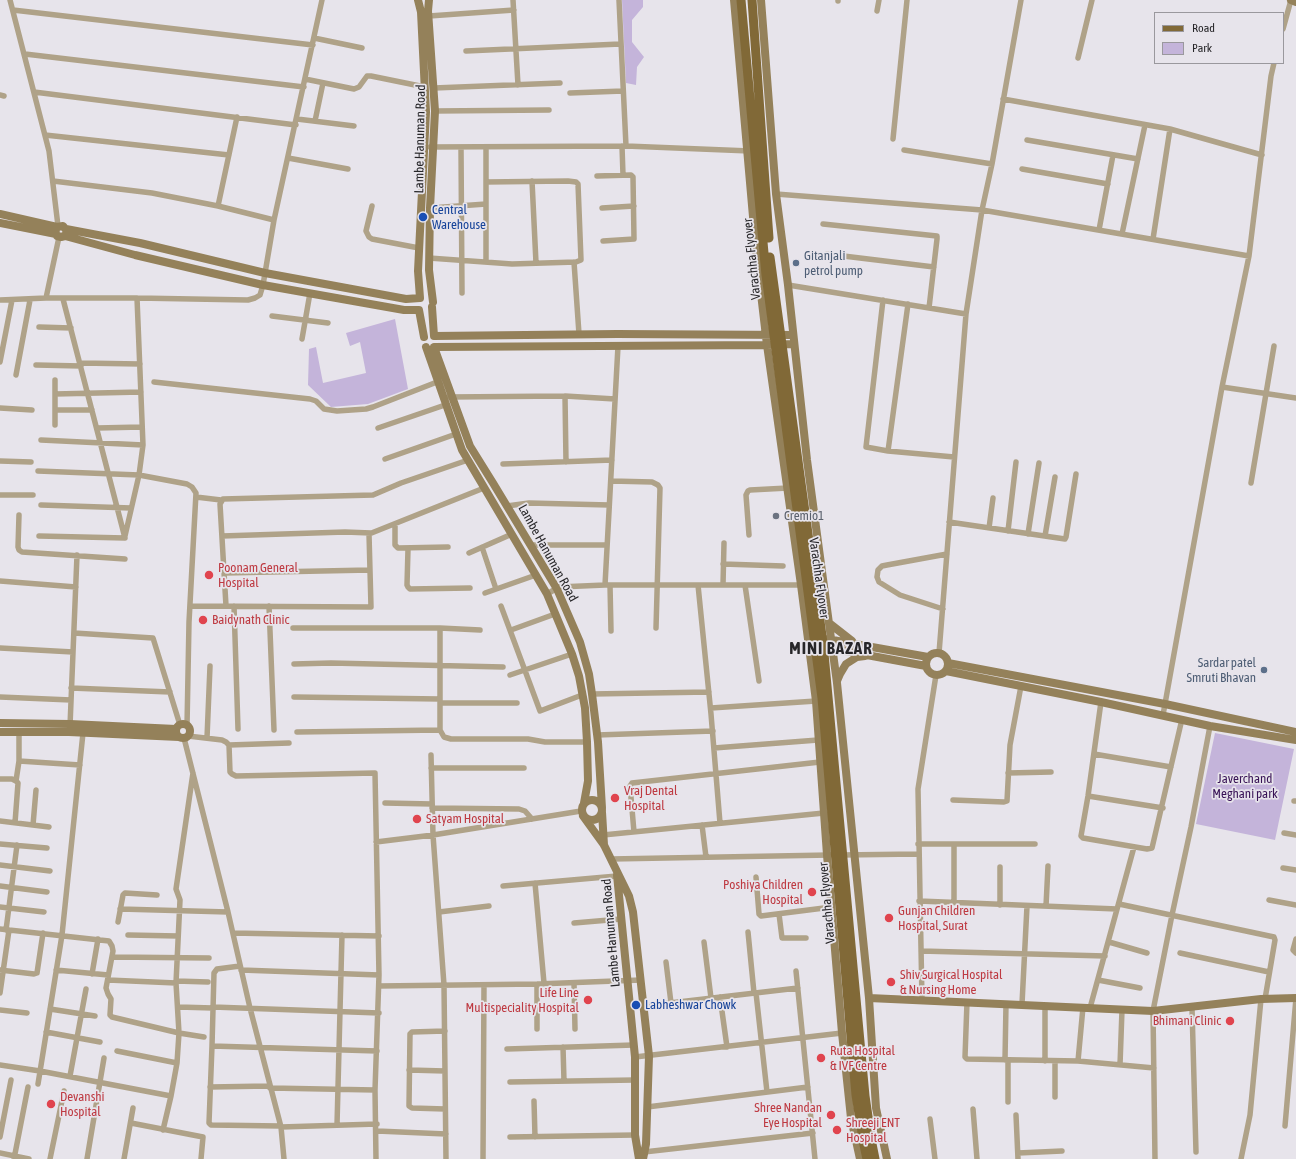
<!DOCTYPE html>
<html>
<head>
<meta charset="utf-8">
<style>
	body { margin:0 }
	#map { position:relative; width:1296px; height:1159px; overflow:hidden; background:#e7e4eb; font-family:"Asap Condensed",sans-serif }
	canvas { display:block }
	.legend { position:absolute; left:1154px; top:12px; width:130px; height:52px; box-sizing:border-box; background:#e7e4eb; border:1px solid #9a989d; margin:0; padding:5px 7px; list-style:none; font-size:12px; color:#272629 }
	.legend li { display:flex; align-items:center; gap:8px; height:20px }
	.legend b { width:20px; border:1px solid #9a989d }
</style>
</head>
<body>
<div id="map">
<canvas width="1296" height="1159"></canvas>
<ul class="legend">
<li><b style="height:5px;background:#816937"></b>Road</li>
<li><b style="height:11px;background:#c4b4da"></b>Park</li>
</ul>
</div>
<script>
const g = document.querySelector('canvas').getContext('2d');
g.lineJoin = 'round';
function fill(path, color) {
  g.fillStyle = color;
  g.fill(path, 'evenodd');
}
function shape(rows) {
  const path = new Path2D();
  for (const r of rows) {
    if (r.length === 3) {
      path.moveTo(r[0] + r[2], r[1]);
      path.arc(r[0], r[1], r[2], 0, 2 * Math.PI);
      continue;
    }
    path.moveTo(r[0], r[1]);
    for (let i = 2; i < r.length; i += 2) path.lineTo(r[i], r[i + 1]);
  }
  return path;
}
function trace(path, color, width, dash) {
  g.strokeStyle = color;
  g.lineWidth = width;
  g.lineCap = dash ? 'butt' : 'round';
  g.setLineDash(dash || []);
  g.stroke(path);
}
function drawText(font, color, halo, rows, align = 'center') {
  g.font = font + ' "Asap Condensed",sans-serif';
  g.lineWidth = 3.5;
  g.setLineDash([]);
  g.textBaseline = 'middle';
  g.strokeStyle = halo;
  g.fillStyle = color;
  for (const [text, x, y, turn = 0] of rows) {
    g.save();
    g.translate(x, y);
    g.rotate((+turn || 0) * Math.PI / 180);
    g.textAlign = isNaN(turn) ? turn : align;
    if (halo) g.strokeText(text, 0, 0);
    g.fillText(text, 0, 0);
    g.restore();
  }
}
fill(shape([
	[622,0,643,0,643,7,632,20,632,42,644,57,637,67,636,85,626,83],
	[395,319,408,389,368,404,331,407,308,385,309,349,316,347,323,383,366,373,360,342,350,346,346,333],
	[1215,733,1294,749,1275,840,1196,824]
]), '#c4b4da');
trace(shape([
	[10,0,49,151,58,226],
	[513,0,518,85],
	[619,0,626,146],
	[838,1,838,0],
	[13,10,313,45],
	[877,11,879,0],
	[429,16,514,10],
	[1283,29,1291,0],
	[314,38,362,48],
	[466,51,620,44],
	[25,54,304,87],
	[1078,58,1092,0],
	[305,79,354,89,359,87,367,76,371,76,425,87],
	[434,88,560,83],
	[34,92,296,125],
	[570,93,623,91],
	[0,95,4,96],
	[1003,99,1170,129,1153,239],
	[435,111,549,110],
	[297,119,354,126],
	[315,121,323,83],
	[1170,129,1262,155],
	[45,135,229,155],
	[893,139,907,0],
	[1027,140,1138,159],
	[622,146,623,175],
	[430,147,626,146,750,151],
	[461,147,462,293],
	[486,147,486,262],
	[904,150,992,164],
	[288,158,348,169],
	[1022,169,1108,184],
	[597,176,631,175,633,177,634,239,603,241],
	[53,181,152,193,218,206,274,220],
	[532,181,536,263],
	[776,194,982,210,1249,256],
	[218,206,237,117],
	[372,206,366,231,369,237,372,239,419,248],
	[430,208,486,204],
	[602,208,634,206],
	[823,224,937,236,937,239,929,308],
	[1099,230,1113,155],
	[1122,234,1145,125],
	[827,254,934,267],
	[429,258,512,264,576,262,581,260,578,184,576,182,568,181,486,182],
	[574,262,579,334],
	[788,285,966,314],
	[46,298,59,237],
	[137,298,143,445,139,475,187,484,192,487,196,493,189,622,187,726],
	[63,299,125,538],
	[0,300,46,298,137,298,248,300,255,298,260,295,263,285,274,220,322,0],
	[883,300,866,447,888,451],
	[908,304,888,451,954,457],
	[272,316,328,323],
	[39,327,71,328],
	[302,339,310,293],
	[0,362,12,300],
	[80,363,140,364],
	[36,365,81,366],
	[16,375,30,300],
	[55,380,55,425],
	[154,382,310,399,316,401,324,409,337,411,366,409,373,407,437,382],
	[1222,387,1296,398],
	[55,394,141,392],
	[565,396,566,462],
	[449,397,565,396,615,399],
	[0,408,32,410],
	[55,410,92,410],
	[97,428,142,427],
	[378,428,445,405],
	[41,440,143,445],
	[385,459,456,434],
	[0,461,31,462],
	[503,464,612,460],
	[38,471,139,475,125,536],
	[611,481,652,482,658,485,660,488,656,628],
	[1251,483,1274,346],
	[0,495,33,495],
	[196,497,221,500],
	[41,505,131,508],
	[507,506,529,503,609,505],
	[19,515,18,547,19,550,22,552,125,559],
	[949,522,1065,539,1066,537,1076,474],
	[395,524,395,545,398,548,448,547],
	[989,528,993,498],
	[1008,531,1016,462],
	[1028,534,1039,463],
	[749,535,746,495,748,491,750,490,788,488],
	[39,536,125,538],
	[222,536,345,532,371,533],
	[1045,536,1055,477],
	[530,545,607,545],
	[482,547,496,589],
	[408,549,407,585,408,587,410,589,470,588],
	[469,553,512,534],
	[723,564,783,566],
	[224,573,370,570],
	[0,581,76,587],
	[605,585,618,346],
	[610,585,611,631],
	[698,585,711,714,720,823],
	[723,585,724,543],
	[745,585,759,681],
	[485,593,536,575],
	[547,594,559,587,605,585,801,585],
	[190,606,371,607,369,534,484,488],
	[226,606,220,504,223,499,373,495,401,483,468,460],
	[234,606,238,729],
	[269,606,274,730],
	[501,606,540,711,582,695],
	[943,609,900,595,879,582,877,577,878,570,882,566,887,565,947,554],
	[293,628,440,628,480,630],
	[440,628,440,730,444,737,451,739,528,739,545,742,587,742],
	[511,630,555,614],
	[74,633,153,638,180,725],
	[0,648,73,652],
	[939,653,966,314,982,210,992,164,1021,0],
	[294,664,331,663,503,667],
	[510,675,572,654],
	[71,688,170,692],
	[592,694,709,692],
	[0,697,71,700],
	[294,697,440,699],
	[1101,702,1088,796,1081,836,1083,838,1147,849,1152,848,1182,719],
	[440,703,517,703],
	[711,708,816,701],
	[1163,715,1222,387,1249,256,1271,76,1274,63],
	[70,726,77,555],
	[297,732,440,730],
	[597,735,713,731],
	[188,736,222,740,226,742,229,745,230,772,232,774,236,776,375,773,379,975,375,1090,376,1159],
	[184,738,228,912,250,1008,281,1127,284,1159],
	[207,738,210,666],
	[229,745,289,743],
	[714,748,818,740],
	[1094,754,1171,767],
	[431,755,433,835,444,985,446,1159],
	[19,761,80,765],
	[431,768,524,768],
	[1008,773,1051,772],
	[0,779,12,779,16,781,18,783,15,823],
	[16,781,19,761,19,732],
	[1088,796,1163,808],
	[953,800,1004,802,1007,801,1010,745,1021,686],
	[1294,801,1296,801],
	[385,803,432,804],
	[432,808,519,809,525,811,532,819],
	[0,821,49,827],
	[33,825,36,790],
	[702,825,706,857],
	[634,832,630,786,632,783,820,762],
	[1284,833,1296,835],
	[603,835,824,813],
	[376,842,433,835,581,811],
	[0,844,47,848],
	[918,844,1035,844],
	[841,855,918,854],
	[611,859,830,855],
	[0,865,50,871],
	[1283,868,1296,870],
	[756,877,759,914,761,916,832,907],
	[535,883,544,983],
	[0,886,47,892],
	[503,886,617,876],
	[1269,900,1296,905],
	[919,901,1117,909],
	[954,903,954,844],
	[1119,904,1274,937,1275,940,1265,999],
	[1000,905,1000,867],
	[1046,906,1048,866],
	[0,907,44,912],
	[120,909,228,912],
	[439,912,489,906],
	[779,914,782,938,806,938],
	[118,922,123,895,125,893,157,895],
	[574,923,621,919],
	[0,929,109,941,112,946,113,951,106,988,108,994,111,999,110,1015,112,1017,179,1033,204,1037],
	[6,930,17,845],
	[748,932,754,993],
	[233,933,379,936],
	[128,935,178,936],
	[1296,939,1293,950,1296,953],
	[704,942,711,998],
	[1109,942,1147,953],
	[921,951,1105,956],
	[1180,953,1269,972],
	[112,957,209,958],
	[666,962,671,1003],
	[240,966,217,969,214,973,212,1046,209,1123,211,1125,280,1126],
	[0,970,34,974,37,973,43,933],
	[56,970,108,975],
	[241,970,379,975],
	[796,971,815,1159],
	[92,974,98,939],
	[108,980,176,983],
	[1098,980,1140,988],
	[176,981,208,982],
	[574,983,575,1029],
	[379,986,537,984,641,980],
	[0,993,9,930],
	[756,993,767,1092],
	[720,997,727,1047],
	[922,1000,918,789,936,675],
	[967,1002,965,1057,967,1059,1078,1061,1154,1068],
	[1022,1004,1027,906],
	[644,1006,798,988],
	[178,1007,213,1008],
	[213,1007,379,1013],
	[1090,1008,1134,847],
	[1192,1008,1196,1152],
	[50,1009,95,1016],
	[0,1010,27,1013],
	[537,1029,537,984],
	[445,1031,412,1032,410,1034,409,1106,412,1108,445,1109],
	[46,1032,100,1042],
	[212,1046,377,1051],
	[563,1047,564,1081],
	[507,1049,634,1045],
	[117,1051,177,1063],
	[635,1057,842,1033],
	[1005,1060,1006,1004],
	[1008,1060,1008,1102],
	[1045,1061,1045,1006],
	[1055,1061,1055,1097],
	[1078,1061,1083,1007],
	[0,1065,40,1071,171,1096,177,1063,179,1033,176,983,180,900,176,889,193,773],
	[1120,1065,1122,1010],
	[409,1070,445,1071],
	[70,1076,86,989],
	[510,1082,635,1080],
	[38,1084,62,935,83,733],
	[210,1087,269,1086],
	[270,1088,375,1090],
	[534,1101,535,1137],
	[647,1107,808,1087],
	[973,1109,977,1159],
	[1016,1115,1018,1159],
	[930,1119,935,1159],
	[131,1123,203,1137,201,1159],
	[337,1125,342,935],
	[1285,1126,1296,998],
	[281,1127,377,1124],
	[163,1130,171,1096],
	[377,1131,446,1134],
	[0,1137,11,1080],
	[510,1137,635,1135],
	[644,1152,813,1133],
	[0,1153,29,1159],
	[1018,1153,1062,1151],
	[14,1159,28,1087],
	[50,1159,64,1091],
	[87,1159,104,1058],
	[124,1159,133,1108],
	[483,1159,484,985],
	[1155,1159,1153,1011,1172,915,1191,827,1210,726],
	[1241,1159,1250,1115,1261,999]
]), '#afa288', 5.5);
trace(shape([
	[429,0,428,11,435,111,430,208,429,270,433,302],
	[734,0,756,251,767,345,801,585,816,701,827,855,842,1033,851,1118,860,1159],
	[761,0,776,194,788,285,807,460,837,683,869,998,876,1108,887,1159],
	[1291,0,1296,2],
	[0,214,57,227,63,226,67,231,65,236,61,237,57,236,55,233,57,227],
	[0,223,56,234],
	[66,229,140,243,265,273,406,299,420,298,418,271,426,112,421,12,418,0],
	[65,236,135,255,263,285,404,310,419,310,424,337],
	[432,307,434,336,617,334,793,335],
	[426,347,462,450,547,594,572,654,579,676,585,708,587,742,588,781,584,803],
	[829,623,852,641],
	[827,639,928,657],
	[829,648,926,666],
	[937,664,11],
	[948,663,1165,704,1296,732],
	[946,671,1101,702,1210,726,1296,740],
	[837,681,840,674,846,664,857,657,865,656],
	[0,723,70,724,176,729],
	[183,731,7],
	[0,732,69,732,179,737],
	[592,810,10],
	[602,808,598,742,592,694,589,674,580,642,557,589,493,483,470,446,434,347,767,345,794,344],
	[602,812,604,845],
	[583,816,604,845,629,896,633,912,649,1056,646,1144,643,1159],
	[617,875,635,1057,635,1135,639,1159],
	[869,998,1153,1011,1261,999,1296,998]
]), '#94815a', 8);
trace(shape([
	[741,0,766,275,822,698,856,1095,864,1145,867,1159],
	[752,0,769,238],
	[770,257,823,643,865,1096,872,1144,875,1159]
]), '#816937', 9);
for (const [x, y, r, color] of [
	[423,217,5,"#1a4fb4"],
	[796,263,4,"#5c6f8a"],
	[776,516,4,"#6b7280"],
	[209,575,5,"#e0444e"],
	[203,620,5,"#e0444e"],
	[1264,670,4,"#5c6f8a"],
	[615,798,5,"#e0444e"],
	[417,819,5,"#e0444e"],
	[812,892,5,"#e0444e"],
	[889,918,5,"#e0444e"],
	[891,982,5,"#e0444e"],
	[588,1000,5,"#e0444e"],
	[636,1005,5,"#1a4fb4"],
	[1230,1021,5,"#e0444e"],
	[821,1058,5,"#e0444e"],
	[51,1104,5,"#e0444e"],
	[831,1115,5,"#e0444e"],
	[837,1130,5,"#e0444e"]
]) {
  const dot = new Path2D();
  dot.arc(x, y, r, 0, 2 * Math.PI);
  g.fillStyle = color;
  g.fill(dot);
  trace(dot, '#e7e4eb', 1.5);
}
drawText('13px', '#272629', '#e7e4eb', [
	["Lambe Hanuman Road",420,139,-89],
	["Varachha Flyover",752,259,-96],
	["Lambe Hanuman Road",548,553,61],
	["Varachha Flyover",819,578,82],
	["Varachha Flyover",827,903,-95],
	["Lambe Hanuman Road",611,933,-95]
]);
drawText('13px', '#164399', '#e7e4eb', [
	["Central",432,210],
	["Warehouse",432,225],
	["Labheshwar Chowk",645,1005]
], 'left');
drawText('13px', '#4e5e75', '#e7e4eb', [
	["Gitanjali",804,256],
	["petrol pump",804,271],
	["Sardar patel",1256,663,"right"],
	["Smruti Bhavan",1256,678,"right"]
], 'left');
drawText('13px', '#5b616d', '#e7e4eb', [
	["Cremio1",784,516]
], 'left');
drawText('13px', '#be3a42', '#e7e4eb', [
	["Poonam General",218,568],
	["Hospital",218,583],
	["Baidynath Clinic",212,620],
	["Vraj Dental",624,791],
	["Hospital",624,806],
	["Satyam Hospital",426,819],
	["Poshiya Children",803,885,"right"],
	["Hospital",803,900,"right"],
	["Gunjan Children",898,911],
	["Hospital, Surat",898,926],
	["Shiv Surgical Hospital",900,975],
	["& Nursing Home",900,990],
	["Life Line",579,993,"right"],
	["Multispeciality Hospital",579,1008,"right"],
	["Bhimani Clinic",1221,1021,"right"],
	["Ruta Hospital",830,1051],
	["& IVF Centre",830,1066],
	["Devanshi",60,1097],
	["Hospital",60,1112],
	["Shree Nandan",822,1108,"right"],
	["Eye Hospital",822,1123,"right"],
	["Shreeji ENT",846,1123],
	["Hospital",846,1138]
], 'left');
drawText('13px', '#381256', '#e7e4eb', [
	["Javerchand",1245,779],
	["Meghani park",1245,794]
]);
g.letterSpacing = '1px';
drawText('bold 17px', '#272629', '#e7e4eb', [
	["MINI BAZAR",831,649]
]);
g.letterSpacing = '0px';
</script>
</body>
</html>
